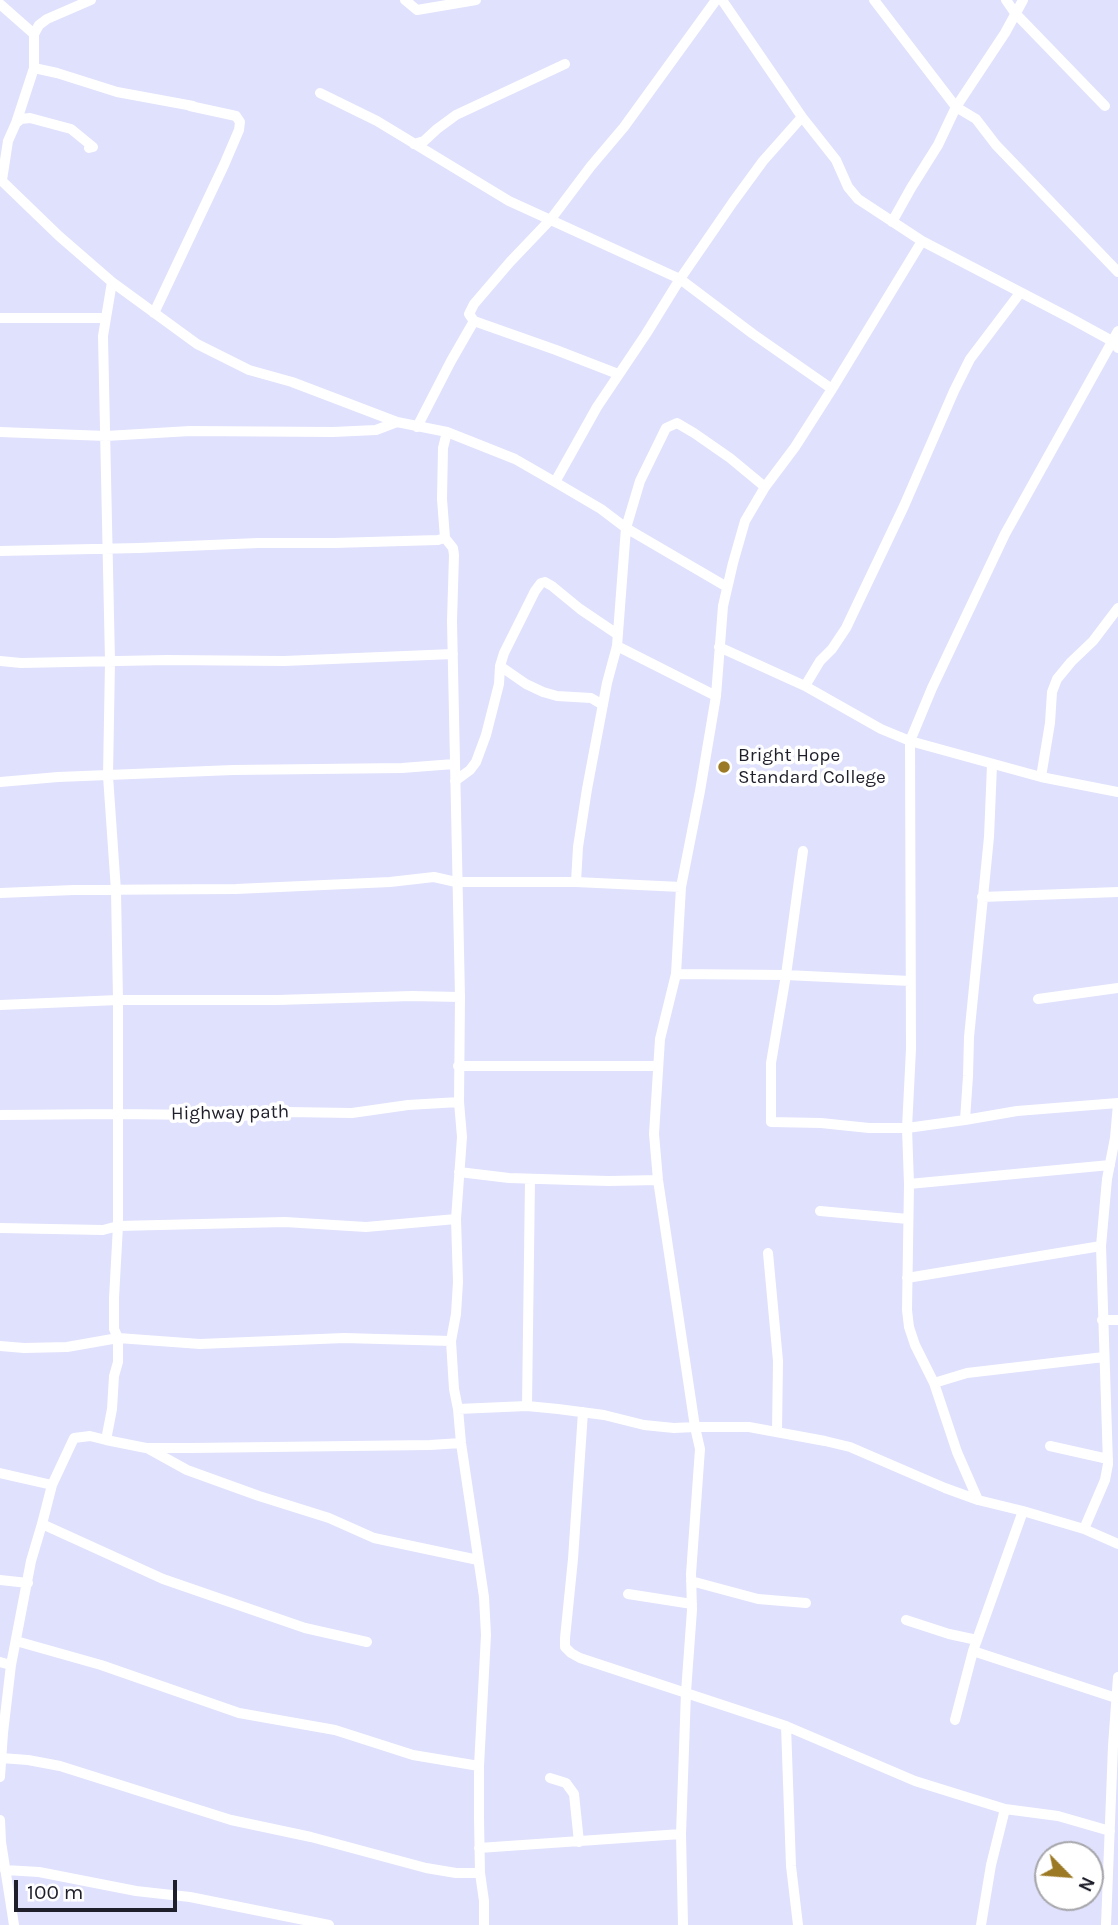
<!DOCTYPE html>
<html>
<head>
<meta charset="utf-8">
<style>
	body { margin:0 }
	#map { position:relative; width:1118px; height:1925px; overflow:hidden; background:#e0e1fc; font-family:Karla,sans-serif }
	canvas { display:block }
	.north { position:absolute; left:1034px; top:1841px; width:70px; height:70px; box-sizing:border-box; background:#fff; border:2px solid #a5a5aa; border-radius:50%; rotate:115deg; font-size:19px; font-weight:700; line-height:28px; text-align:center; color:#1f1f2b }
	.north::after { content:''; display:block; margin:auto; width:24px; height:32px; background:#9c7a25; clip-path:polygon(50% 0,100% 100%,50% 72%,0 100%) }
	.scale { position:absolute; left:14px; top:1880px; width:163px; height:32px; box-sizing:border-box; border:4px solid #1f1f2b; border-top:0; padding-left:9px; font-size:21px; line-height:24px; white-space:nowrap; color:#1f1f2b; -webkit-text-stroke:5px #fff; paint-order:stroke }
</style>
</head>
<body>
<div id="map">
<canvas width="1118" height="1925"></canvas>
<div class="north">N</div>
<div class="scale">100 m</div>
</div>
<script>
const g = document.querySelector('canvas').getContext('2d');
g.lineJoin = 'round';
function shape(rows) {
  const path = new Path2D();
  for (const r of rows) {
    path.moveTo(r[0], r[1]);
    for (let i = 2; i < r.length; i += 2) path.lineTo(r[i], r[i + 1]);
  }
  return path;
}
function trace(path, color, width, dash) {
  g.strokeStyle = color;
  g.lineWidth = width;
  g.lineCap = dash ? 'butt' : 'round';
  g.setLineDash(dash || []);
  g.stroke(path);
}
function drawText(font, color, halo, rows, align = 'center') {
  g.font = font + ' Karla,sans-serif';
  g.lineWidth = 7;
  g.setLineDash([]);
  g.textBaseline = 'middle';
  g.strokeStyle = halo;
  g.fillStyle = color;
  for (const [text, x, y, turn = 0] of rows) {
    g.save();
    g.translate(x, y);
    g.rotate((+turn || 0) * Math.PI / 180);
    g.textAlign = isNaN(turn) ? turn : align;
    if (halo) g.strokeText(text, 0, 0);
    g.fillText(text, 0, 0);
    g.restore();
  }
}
trace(shape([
	[405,0,417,10,476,0],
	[722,0,802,117,836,160,848,187,858,199,922,241,1070,318,1112,341,1118,348],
	[874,0,956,107,976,119,996,145,1118,272],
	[1006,0,1015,13,1105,106],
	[0,4,34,34],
	[34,68,57,73,117,92,193,106],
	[320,93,377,121,509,201,680,279,753,334,832,389],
	[16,123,34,68,34,34,39,25,47,19,91,0],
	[414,144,424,141,437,129,456,115,565,64],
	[0,179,59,236,112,282,197,344,249,370,292,382,397,422,447,432,515,459,555,482,601,509,626,528,727,587],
	[2,180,8,141,16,123,21,119,30,118,71,129,93,147,89,148],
	[892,222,911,188,938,145,956,107,1005,33,1023,0],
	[154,313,224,165,239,130,240,122,236,116,190,106],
	[0,318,105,318],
	[618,374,556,350,474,321,469,314,474,304,510,262,551,219,591,166,624,127,716,0],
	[417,427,451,361,474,321],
	[0,432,106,436,190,431,333,432,376,430,397,422],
	[447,432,443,448,442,499,445,538,453,548,454,555,452,621,460,997,459,1102,462,1137,456,1219,458,1282,456,1314,451,1341,454,1389,458,1409,461,1443,484,1597,486,1635,479,1766,479,1818,480,1873,484,1901,484,1925],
	[555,482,597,407,646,334,680,279,733,202,763,161,802,117],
	[0,551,139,548,258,543,334,543,438,540,445,538],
	[617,646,716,696],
	[719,647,805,686,881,729,910,741,1041,777,1118,792],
	[0,661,21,663,167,660,284,661,453,654],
	[500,666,526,684,543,692,557,696,591,698,603,705],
	[805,686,820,661,832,649,846,628,904,506,954,391,970,359,1020,293],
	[1041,777,1050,723,1052,692,1057,679,1071,662,1093,641,1118,608],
	[455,781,470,770,476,762,486,735,499,684,500,666,504,653,535,591,541,583,545,582,552,586,580,609,617,634],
	[0,782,58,777,233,770,402,768,454,764],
	[803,851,786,975,771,1063,771,1122,821,1123,869,1128,907,1128,965,1120,1017,1111,1118,1103],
	[576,882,578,847,587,789,607,683,617,646,626,528,640,481,666,428,677,423,694,433,730,458,765,487],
	[0,893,74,890,236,889,390,882,434,877,456,882,576,882,681,887],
	[982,897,1118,892],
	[676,974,786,975,910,981],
	[1038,999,1118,988],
	[0,1005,118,1000,277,1000,412,996,460,997],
	[458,1066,658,1066],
	[0,1115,117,1114,203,1115,230,1117,287,1112,352,1113,408,1105,459,1102],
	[965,1120,968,1076,969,1037,989,837,992,765],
	[459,1172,509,1178,572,1180,609,1181,658,1180],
	[909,1184,1110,1165],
	[820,1211,908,1219],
	[0,1228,103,1230,118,1226,285,1222,366,1227,456,1219],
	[768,1253,778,1361,777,1432],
	[907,1278,1101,1246],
	[1102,1320,1118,1320],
	[0,1346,24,1348,67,1347,118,1338,200,1344,344,1338,451,1341],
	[934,1383,967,1373,1104,1357],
	[527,1406,530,1179],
	[458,1409,527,1406,558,1409,604,1415,644,1425,674,1428,695,1427,749,1427,825,1441,850,1447,945,1488,978,1500,1023,1511,1084,1529,1118,1544],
	[583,1412,573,1559,565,1638,565,1647,571,1653,580,1658,786,1726,915,1781,1005,1809,1058,1816,1110,1831],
	[106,1440,146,1448,191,1448,430,1445,461,1443],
	[1050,1446,1108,1459],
	[149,1449,187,1470,259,1496,329,1518,374,1538,478,1560],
	[0,1473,52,1485],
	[978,1500,957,1452,934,1383,915,1345,909,1327,907,1310,909,1184,907,1128,911,1049,910,741,932,688,1005,534,1118,331],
	[42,1524,163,1579,305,1628,367,1642],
	[1084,1529,1105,1480,1108,1464,1101,1246,1107,1179,1115,1138,1118,1104],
	[0,1580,28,1583],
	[691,1581,758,1599,806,1603],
	[628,1594,692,1604],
	[906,1620,949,1634,977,1640],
	[16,1641,101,1665,239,1713,335,1730,413,1755,479,1766],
	[973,1651,1116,1698],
	[0,1662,11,1665],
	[955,1720,973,1651,1023,1511],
	[786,1726,791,1866,798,1925],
	[1,1758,28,1760,60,1766,231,1820,311,1837,426,1868,456,1873,480,1873],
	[0,1777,3,1733,11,1665,31,1561,42,1524,52,1485,74,1438,90,1436,106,1440,112,1409,114,1376,118,1362,118,1338,114,1329,114,1298,118,1226,118,1000,116,891,108,776,110,661,103,336,112,282],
	[550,1778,566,1783,574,1794,579,1842],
	[0,1820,1,1842,14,1925],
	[479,1848,681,1834],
	[5,1870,39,1872,136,1891,190,1897,329,1925],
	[683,1925,681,1834,686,1692,692,1610,691,1574,700,1449,695,1427,658,1180,654,1134,660,1039,676,974,681,887,700,791,716,696,723,606,733,563,745,521,765,487,795,447,832,389,922,241],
	[981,1925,991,1865,1005,1809],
	[1106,1925,1113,1746,1118,1677]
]), '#fff', 10);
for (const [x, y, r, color] of [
	[724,767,7,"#9c7a25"]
]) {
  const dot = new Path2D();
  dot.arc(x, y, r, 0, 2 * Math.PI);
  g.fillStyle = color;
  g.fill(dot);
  trace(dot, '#fff', 2.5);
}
drawText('19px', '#1f1f2b', '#fff', [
	["Bright Hope",738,756],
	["Standard College",738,778]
], 'left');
drawText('19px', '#1f1f2b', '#fff', [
	["Highway path",230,1113,-1]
]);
</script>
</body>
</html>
